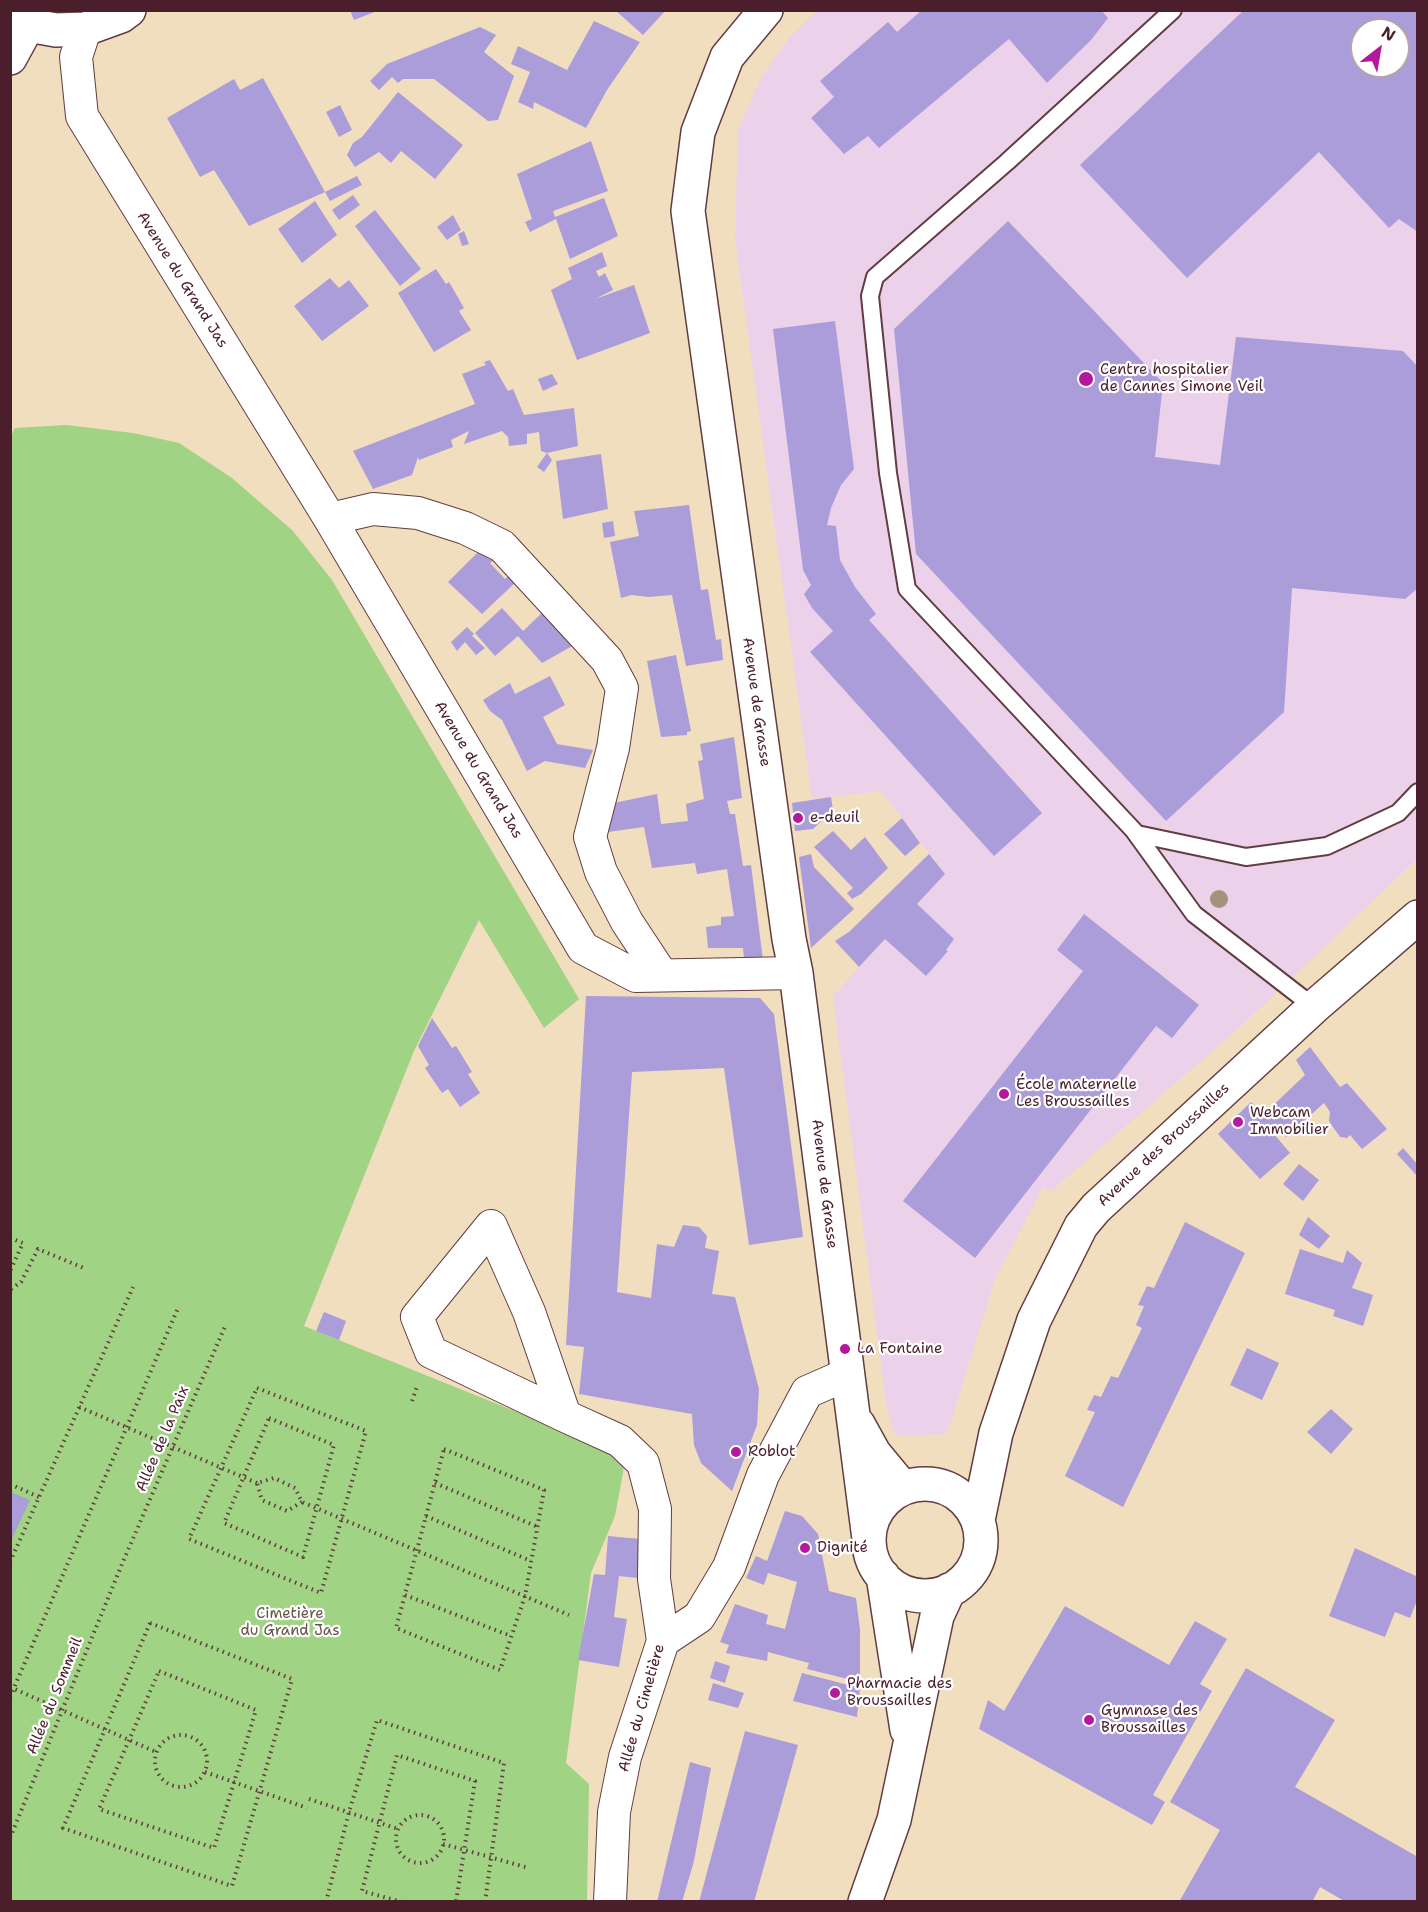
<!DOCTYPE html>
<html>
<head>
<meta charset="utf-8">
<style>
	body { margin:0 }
	#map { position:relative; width:1428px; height:1912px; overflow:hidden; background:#f1debf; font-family:"Shantell Sans",sans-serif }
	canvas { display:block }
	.frame { position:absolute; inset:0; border:12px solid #4a1f2b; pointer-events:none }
	.north { position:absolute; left:1350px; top:18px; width:60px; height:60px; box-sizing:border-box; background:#fff; border:2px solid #b7a5aa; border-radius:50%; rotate:31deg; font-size:16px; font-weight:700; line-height:24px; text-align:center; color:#4a1f2b }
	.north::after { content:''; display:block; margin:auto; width:21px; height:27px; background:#b5179e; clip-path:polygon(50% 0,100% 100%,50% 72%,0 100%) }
</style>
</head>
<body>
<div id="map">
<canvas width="1428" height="1912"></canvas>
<div class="frame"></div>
<div class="north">N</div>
</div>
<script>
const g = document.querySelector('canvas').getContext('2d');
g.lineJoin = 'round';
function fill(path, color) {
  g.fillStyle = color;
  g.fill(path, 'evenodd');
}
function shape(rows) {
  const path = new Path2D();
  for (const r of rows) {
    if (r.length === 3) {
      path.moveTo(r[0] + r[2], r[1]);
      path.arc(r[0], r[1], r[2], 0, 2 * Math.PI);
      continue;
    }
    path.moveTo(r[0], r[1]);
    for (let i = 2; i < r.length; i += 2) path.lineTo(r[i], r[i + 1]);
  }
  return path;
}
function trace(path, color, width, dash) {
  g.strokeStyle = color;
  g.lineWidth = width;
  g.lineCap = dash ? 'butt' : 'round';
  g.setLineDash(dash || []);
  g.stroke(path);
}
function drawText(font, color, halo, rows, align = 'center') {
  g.font = font + ' "Shantell Sans",sans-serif';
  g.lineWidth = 4.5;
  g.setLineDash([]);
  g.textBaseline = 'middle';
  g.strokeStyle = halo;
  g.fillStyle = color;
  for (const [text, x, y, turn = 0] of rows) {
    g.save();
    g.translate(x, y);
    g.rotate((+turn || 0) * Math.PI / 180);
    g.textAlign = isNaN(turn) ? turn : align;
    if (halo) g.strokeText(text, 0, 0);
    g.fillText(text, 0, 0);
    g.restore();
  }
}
fill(shape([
	[817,11,1417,11,1417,859,1239,1028,1051,1191,1043,1187,995,1279,947,1434,895,1436,886,1403,833,996,945,874,881,791,812,799,735,239,738,129,762,76,790,37],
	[1362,30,1398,30,1398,66,1362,66]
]), '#ecd1ea');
fill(shape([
	[66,425,133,433,179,443,232,478,293,531,332,580,579,999,544,1028,479,920,414,1051,304,1326,626,1456,615,1516,591,1573,566,1763,589,1784,587,1901,11,1901,10,438,15,428]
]), '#a0d383');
fill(shape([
	[350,10,377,10,377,11,354,20],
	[615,10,666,10,643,35],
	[922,10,1101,10,1108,18,1091,40,1047,83,1009,39,879,148,868,136,844,154,811,118,834,97,820,81,888,22,897,32],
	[1244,10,1418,10,1418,232,1399,219,1389,228,1319,152,1187,278,1080,165],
	[1362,30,1398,30,1398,66,1362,66],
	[594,21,640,42,607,90,586,128,534,102,533,109,518,102,530,72,511,64,518,46,567,70],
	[480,27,496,35,484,52,514,76,498,120,488,121,434,79,403,79,398,83,392,77,379,90,370,81,387,64],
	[263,78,325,192,249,226,214,170,200,177,167,118,234,79,240,90],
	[398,92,463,145,435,179,401,151,391,163,379,152,355,167,347,155,353,143,362,137],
	[340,105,352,130,339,137,326,112],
	[591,141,608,191,553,211,555,217,604,198,618,236,570,259,556,219,530,232,525,222,532,219,517,174],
	[357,176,362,185,330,201,325,192],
	[353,195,360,205,339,220,332,210],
	[315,201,337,235,302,263,278,229],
	[375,210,421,269,400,286,355,226],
	[453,215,461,230,447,240,437,227],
	[1008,221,1163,383,1155,457,1220,465,1236,337,1403,351,1418,367,1418,588,1405,599,1292,588,1284,712,1166,821,916,554,894,329],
	[464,231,469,244,462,246,458,234],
	[602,252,607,266,596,271,599,277,605,273,613,290,595,299,634,285,650,333,577,360,551,290,572,279,568,268],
	[436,269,446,284,449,282,464,308,459,311,471,330,434,352,398,293],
	[330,278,339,288,349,280,369,306,322,341,294,306],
	[835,321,854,469,841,485,831,508,827,525,836,526,840,560,855,587,876,614,869,620,1042,813,994,856,810,652,833,631,812,608,804,594,811,585,803,570,773,329],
	[490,360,508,391,513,389,524,415,574,408,578,446,547,453,541,451,539,432,527,434,527,444,509,446,508,437,502,431,464,444,469,431,451,440,453,447,419,460,418,457,412,475,373,489,353,451,475,404,462,374,486,365,484,362],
	[552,374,558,384,543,391,538,379],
	[547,453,552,460,544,472,537,467],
	[601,454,608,509,563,519,556,461],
	[689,505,701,590,708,589,716,640,721,639,723,660,686,666,672,595,649,597,631,595,621,598,610,542,639,536,634,511],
	[613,521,615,536,604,538,602,523],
	[479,551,494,560,490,563,505,579,509,575,517,581,482,614,448,582],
	[502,608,523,631,543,612,574,645,542,663,518,636,495,656,475,633],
	[467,627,474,634,472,636,485,648,476,655,465,642,457,651,451,642],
	[676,655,691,731,687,732,687,735,661,737,647,661],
	[550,676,565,705,543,717,557,744,593,750,585,768,545,761,527,771,502,720,490,711,483,700,510,683,515,694],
	[734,737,742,798,727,801,730,814,735,814,743,866,751,865,763,960,745,969,743,948,708,948,706,927,721,925,721,917,734,916,727,869,697,874,695,863,652,868,644,827,608,832,609,804,657,794,661,824,688,821,686,804,704,799,698,761,703,760,700,744],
	[831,797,833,810,813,829,795,831,792,803],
	[902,818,920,843,905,856,884,834],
	[833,831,851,850,865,837,888,868,861,894,852,899,847,893,853,888,814,847],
	[811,854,814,867,854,909,811,948,799,857],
	[929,854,945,874,917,904,954,939,946,950,948,951,926,976,885,939,859,967,835,941,849,932],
	[1084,914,1199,1005,1172,1038,1156,1026,975,1258,903,1201,1083,971,1057,950],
	[586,996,760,998,774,1014,803,1237,749,1245,724,1068,632,1072,617,1292,651,1298,657,1244,674,1247,683,1225,699,1227,707,1236,705,1248,719,1251,712,1294,735,1297,759,1389,757,1425,732,1491,701,1463,694,1445,692,1414,579,1394,584,1347,566,1345],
	[432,1018,452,1048,456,1046,472,1072,468,1074,480,1093,460,1107,448,1089,442,1093,425,1068,429,1065,418,1046],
	[1310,1047,1340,1087,1347,1083,1387,1129,1362,1149,1350,1135,1347,1138,1340,1137,1329,1121,1330,1112,1324,1103,1286,1137,1279,1130,1274,1134,1290,1153,1260,1179,1218,1134,1251,1102,1264,1114,1305,1075,1296,1060],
	[1403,1148,1418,1165,1418,1177,1397,1154],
	[1299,1164,1319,1180,1303,1201,1283,1184],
	[1308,1217,1330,1236,1319,1249,1299,1235],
	[1185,1222,1245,1253,1123,1507,1065,1476,1095,1412,1087,1410,1094,1395,1101,1397,1111,1376,1118,1378,1142,1328,1136,1325,1144,1306,1138,1305,1147,1286,1154,1288],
	[1300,1249,1343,1263,1347,1250,1362,1263,1352,1288,1373,1295,1363,1326,1333,1316,1335,1310,1285,1294],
	[324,1312,346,1321,339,1340,316,1331],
	[1247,1348,1279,1363,1262,1400,1230,1385],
	[1331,1409,1353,1429,1331,1454,1307,1432],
	[10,1492,30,1500,10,1543],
	[785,1511,802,1516,818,1534,829,1591,856,1598,860,1630,860,1682,807,1669,809,1663,768,1652,767,1661,726,1653,729,1645,720,1642,735,1604,768,1615,766,1624,785,1629,797,1582,768,1573,764,1585,746,1578,756,1556,767,1561],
	[608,1536,640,1539,637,1578,619,1576,614,1617,627,1619,619,1667,578,1660,594,1574,605,1575],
	[1355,1548,1418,1577,1418,1598,1410,1618,1395,1612,1385,1637,1329,1616],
	[1065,1606,1169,1665,1195,1621,1227,1639,1200,1684,1212,1691,1153,1795,1165,1802,1152,1825,979,1729,988,1700,1004,1711],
	[715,1661,730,1666,725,1683,710,1678],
	[1246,1668,1335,1720,1295,1787,1418,1857,1418,1902,1346,1902,1320,1887,1312,1902,1179,1902,1220,1830,1170,1802],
	[802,1673,860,1688,857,1717,793,1701],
	[713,1683,744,1693,738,1708,708,1700],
	[745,1731,798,1745,754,1902,699,1902],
	[690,1762,711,1768,694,1861,682,1902,657,1902]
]), '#ab9cda');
const service = shape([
	[1173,10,1007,162,875,277,870,296,888,473,907,589,1137,834,1246,857,1327,846,1398,813,1418,792],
	[1134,831,1194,914,1314,1007]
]);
const minor = shape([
	[85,29,76,57,82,116,330,519,583,948,636,976,796,973],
	[330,519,373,509,418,513,465,528,502,546,607,660,622,688,613,748,590,837,601,872,627,922,662,975],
	[565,1416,529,1312,491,1226,417,1317,431,1352,565,1416,620,1441,643,1463,655,1509,654,1579,663,1641,625,1757,614,1812,610,1902],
	[663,1641,699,1617,729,1567,763,1475,807,1392,848,1374]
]);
const tertiary = shape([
	[766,10,727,57,698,132,688,211,789,939,796,973,869,1539],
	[858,1424,874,1453,903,1488],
	[925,1540,56],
	[978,1520,996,1433,1034,1320,1081,1226,1096,1208,1314,1007,1418,917],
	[883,1576,907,1730],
	[865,1902,894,1820,937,1616,949,1590]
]);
const trunk = shape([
	[10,17,28,25,56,30,85,29,121,16,129,10],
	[10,58,28,25]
]);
trace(service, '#633c41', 20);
trace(minor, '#633c41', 34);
trace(tertiary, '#633c41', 36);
trace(trunk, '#633c41', 36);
trace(shape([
	[10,1238,23,1243,10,1271],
	[11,1289,21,1282,38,1249,84,1268],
	[257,1388,366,1431,321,1593,189,1539,257,1388],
	[412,1401,418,1384],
	[79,1407,257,1483],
	[269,1418,334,1445,303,1557,224,1523,269,1418],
	[444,1449,544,1490,525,1596,500,1670,396,1628,444,1449],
	[435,1483,538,1527],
	[10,1484,39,1497],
	[302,1502,287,1511,262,1500,257,1483,274,1478,295,1488,302,1502,569,1615],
	[426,1516,531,1561],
	[10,1562,133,1287],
	[405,1595,511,1636],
	[150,1623,292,1679,232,1886,63,1828,150,1623],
	[159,1671,256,1710,214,1848,99,1809,159,1671],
	[10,1687,156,1752],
	[10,1697,179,1306],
	[181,1761,26],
	[205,1772,307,1808],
	[309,1799,398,1829],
	[420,1839,24],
	[10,1838,122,1564,226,1324],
	[443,1844,529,1868],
	[326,1902,349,1812,377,1720,504,1763,485,1902],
	[402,1902,362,1891,397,1755,475,1781,456,1902]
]), '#633c41', 4, [1.5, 4.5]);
trace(service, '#fff', 16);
trace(minor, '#fff', 32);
trace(tertiary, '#fff', 33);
trace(trunk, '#fff', 33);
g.fillStyle = '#a3937c';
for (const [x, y] of [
	[1219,899]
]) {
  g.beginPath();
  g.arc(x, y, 9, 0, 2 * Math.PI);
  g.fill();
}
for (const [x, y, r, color] of [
	[1086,379,8,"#b5179e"],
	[798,818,6,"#b5179e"],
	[1004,1094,6,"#b5179e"],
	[1238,1122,6,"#b5179e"],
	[845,1349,6,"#b5179e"],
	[736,1452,6,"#b5179e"],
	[805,1548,6,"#b5179e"],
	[835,1693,6,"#b5179e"],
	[1089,1720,6,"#b5179e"]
]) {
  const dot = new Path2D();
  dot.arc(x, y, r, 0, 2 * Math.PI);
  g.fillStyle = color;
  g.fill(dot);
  trace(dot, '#fff', 2);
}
drawText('15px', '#4a1f2b', '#fff', [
	["Avenue du Grand Jas",182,280,58],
	["Avenue de Grasse",756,702,82],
	["Avenue du Grand Jas",478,770,59],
	["Avenue des Broussailles",1164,1145,-43],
	["Avenue de Grasse",824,1184,83],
	["Allée de la Paix",163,1439,-67],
	["Allée du Sommeil",55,1696,-68],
	["Allée du Cimetière",642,1708,-74]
]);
drawText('15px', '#4a1f2b', '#fff', [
	["Centre hospitalier",1100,370],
	["de Cannes Simone Veil",1100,387],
	["e-deuil",810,818],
	["École maternelle",1016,1085],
	["Les Broussailles",1016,1102],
	["Webcam",1250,1113],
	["Immobilier",1250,1130],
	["La Fontaine",857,1349],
	["Roblot",748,1452],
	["Dignité",817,1548],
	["Pharmacie des",847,1684],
	["Broussailles",847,1701],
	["Gymnase des",1101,1711],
	["Broussailles",1101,1728]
], 'left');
drawText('15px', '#645545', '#fff', [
	["Cimetière",290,1614],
	["du Grand Jas",290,1631]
]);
</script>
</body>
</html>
